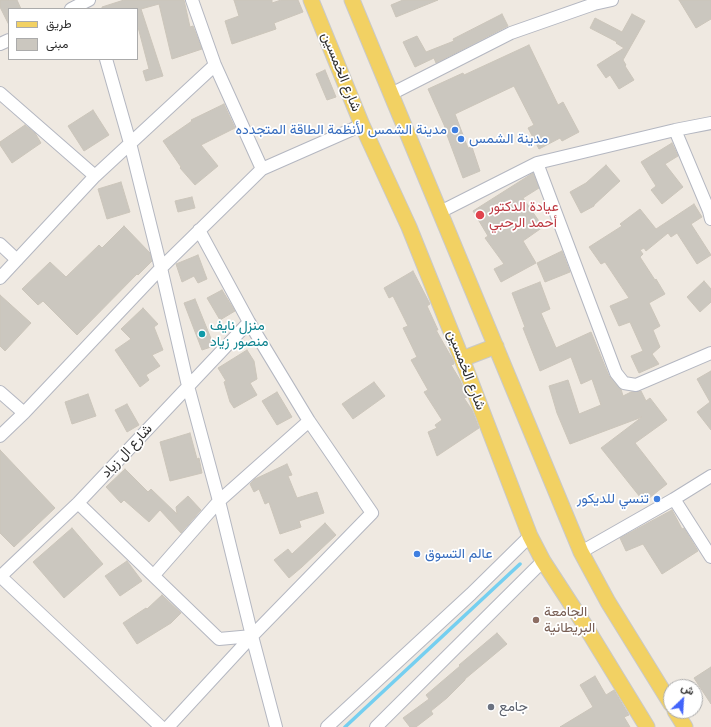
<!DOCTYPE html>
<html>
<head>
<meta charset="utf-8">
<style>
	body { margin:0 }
	#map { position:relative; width:711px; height:727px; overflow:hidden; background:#efe9e1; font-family:"Open Sans",Vazirmatn,sans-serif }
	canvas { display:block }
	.legend { position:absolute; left:8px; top:8px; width:130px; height:52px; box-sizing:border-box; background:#fff; border:1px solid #ababab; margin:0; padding:5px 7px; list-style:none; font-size:12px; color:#2e2e2e }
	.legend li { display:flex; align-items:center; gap:8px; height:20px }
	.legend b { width:20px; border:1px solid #ababab }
	.north { position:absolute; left:663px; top:679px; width:40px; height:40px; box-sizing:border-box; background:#fff; border:1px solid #ababab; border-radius:50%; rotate:25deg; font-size:11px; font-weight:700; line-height:16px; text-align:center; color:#2e2e2e }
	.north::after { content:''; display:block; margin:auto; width:14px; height:18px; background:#4264fb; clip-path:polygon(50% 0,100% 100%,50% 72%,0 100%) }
</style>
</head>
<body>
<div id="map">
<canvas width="711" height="727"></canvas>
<ul class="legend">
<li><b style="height:5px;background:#f2d163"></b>طريق</li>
<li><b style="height:11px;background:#cbc7bf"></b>مبنى</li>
</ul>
<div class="north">ش</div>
</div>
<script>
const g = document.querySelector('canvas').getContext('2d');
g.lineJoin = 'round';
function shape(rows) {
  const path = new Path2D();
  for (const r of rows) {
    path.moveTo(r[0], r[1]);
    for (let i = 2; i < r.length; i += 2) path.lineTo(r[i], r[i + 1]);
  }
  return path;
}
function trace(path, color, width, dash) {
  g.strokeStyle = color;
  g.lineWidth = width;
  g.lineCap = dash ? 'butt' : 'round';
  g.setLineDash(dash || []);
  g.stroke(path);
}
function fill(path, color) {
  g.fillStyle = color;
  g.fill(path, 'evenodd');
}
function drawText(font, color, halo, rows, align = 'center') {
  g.font = font + ' "Open Sans",Vazirmatn,sans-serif';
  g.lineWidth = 3.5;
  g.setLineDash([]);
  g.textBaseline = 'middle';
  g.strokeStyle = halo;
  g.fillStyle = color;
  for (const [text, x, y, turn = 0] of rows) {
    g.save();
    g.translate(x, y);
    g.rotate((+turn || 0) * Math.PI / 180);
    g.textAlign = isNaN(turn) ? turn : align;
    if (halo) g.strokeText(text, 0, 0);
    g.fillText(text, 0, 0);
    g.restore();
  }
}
trace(shape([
	[345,727,520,564]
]), '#75cff0', 3.5);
const building = shape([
	[0,0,17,0,21,9,9,9,9,25,0,7,0,0],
	[124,0,184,0,190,27,193,26,202,49,172,59,159,4,141,9,163,76,146,81,143,71,149,69,138,27,137,28,137,9,102,9,102,7,124,0],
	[234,0,272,0,272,3,281,0,298,0,303,12,274,23,276,29,232,44,225,21,239,16,234,0],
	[403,0,438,0,396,17,391,5,403,0],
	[679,0,711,0,711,19,696,28,679,0],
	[502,14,508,26,436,63,434,58,415,67,403,42,417,36,426,52,454,41,453,39,502,14],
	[632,14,645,21,623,60,626,65,625,66,634,80,619,89,610,75,606,78,597,65,624,48,616,43,617,42,590,28,595,18,622,32,632,14],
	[529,45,558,105,563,102,579,132,562,141,560,138,539,149,528,128,534,125,514,86,455,114,468,148,472,147,480,171,463,178,444,127,445,127,428,89,463,73,464,75,529,45],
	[325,70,336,97,327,100,316,74,325,70],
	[224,104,235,128,201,145,218,166,195,185,180,168,181,167,163,141,192,121,191,120,224,104],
	[93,110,109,135,84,151,68,126,93,110],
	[25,125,35,133,41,143,12,163,0,145,0,142,25,125],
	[672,143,678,156,665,164,683,187,662,204,651,190,656,186,641,162,672,143],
	[606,165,620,181,594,205,594,206,581,213,570,192,586,183,606,165],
	[533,173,539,188,523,198,543,227,523,241,536,263,501,282,494,269,504,264,485,238,488,236,473,211,533,173],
	[121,182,130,212,107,219,98,189,121,182],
	[192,197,195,208,178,212,175,201,192,197],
	[694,204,702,217,691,224,711,255,697,264,677,233,671,237,668,233,646,251,644,248,640,250,643,254,640,257,655,280,656,279,665,294,649,303,660,326,653,330,660,347,652,354,659,364,639,373,631,356,643,351,630,322,619,326,610,306,629,298,605,262,601,264,589,247,622,226,620,224,640,209,656,229,694,204],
	[124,226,150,253,152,261,138,275,137,274,77,335,43,301,38,305,22,289,50,262,66,277,99,245,102,248,124,226],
	[562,251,570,272,545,282,537,263,562,251],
	[198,255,207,279,198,283,194,276,182,282,176,264,198,255],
	[413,271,430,304,427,306,438,330,436,330,453,360,454,364,451,365,460,380,467,397,464,398,472,410,479,428,437,456,428,432,437,428,435,425,442,420,424,392,428,390,411,360,417,357,403,328,408,326,393,296,389,298,384,288,413,271],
	[704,281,711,289,711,302,700,312,687,297,704,281],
	[540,282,550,309,541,313,556,348,591,332,609,376,621,389,623,396,631,392,641,391,646,401,650,398,667,420,635,443,667,484,644,502,601,448,642,417,570,444,557,413,549,386,568,380,579,414,601,405,592,379,581,384,571,357,540,371,523,328,525,327,512,293,540,282],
	[222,290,235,311,220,320,207,298,222,290],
	[0,295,31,323,5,351,0,346,0,295],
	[195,299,214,346,202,350,184,303,195,299],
	[143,308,158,324,154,327,163,350,152,355,160,366,146,375,149,380,140,387,115,350,131,339,121,329,143,308],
	[247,350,254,361,257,379,250,383,257,395,234,408,230,402,224,382,226,381,218,368,247,350],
	[711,371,711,430,697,412,710,402,697,379,711,371],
	[374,382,385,396,353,419,342,404,374,382],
	[277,392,292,417,277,425,262,401,277,392],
	[88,394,96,416,72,424,65,402,88,394],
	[127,404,139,425,127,432,115,410,127,404],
	[190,433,197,459,199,458,202,473,170,481,160,442,190,433],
	[0,450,55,508,14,547,0,533,0,450],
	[287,464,292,475,288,476,297,498,317,492,324,513,299,521,301,527,280,534,269,502,265,504,259,489,254,492,250,484,255,479,287,464],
	[125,469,148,492,151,489,177,514,176,507,188,496,201,510,181,533,160,510,149,522,124,500,121,503,106,487,125,469],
	[672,510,682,529,684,528,698,551,662,574,643,544,626,551,620,538,672,510],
	[325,523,336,535,302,567,289,578,274,560,288,549,292,554,325,523],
	[72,528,103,564,64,598,33,562,72,528],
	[127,561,142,581,120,596,105,576,127,561],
	[162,595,181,613,171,623,137,644,123,623,146,608,147,609,162,595],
	[497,633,507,644,465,679,465,680,447,698,431,711,433,714,416,727,410,727,403,718,429,699,426,695,460,666,459,665,497,633],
	[711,667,711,704,694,678,711,667],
	[595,676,606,695,614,690,629,715,624,717,630,727,560,727,593,707,580,685,595,676]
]);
fill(building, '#cbc7bf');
trace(building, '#cbc5ba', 1);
const minor = shape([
	[192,0,215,65,262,169],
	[71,9,89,0],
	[0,44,9,40],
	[106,59,130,143,161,268,188,386,219,501,252,636,276,727],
	[0,93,95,176],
	[391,94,511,33,594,4,612,0],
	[675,130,709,211,711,219],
	[537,163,616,373,624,383,636,385,711,353],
	[440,212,537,163,675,130,711,123],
	[0,244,17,260],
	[0,278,95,176,215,65],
	[0,392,24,413],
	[0,436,24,413,161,268,262,169,362,125],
	[674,499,711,557],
	[78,503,219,639,252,636],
	[581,552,674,499,711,476],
	[154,575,219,501,309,421],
	[0,576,161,727],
	[1,576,78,503,249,322],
	[168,727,252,636,372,513,309,421,249,322,199,230],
	[327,727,471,594,530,536],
	[376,727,543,561]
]);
const major = shape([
	[311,0,362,125,409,227,462,359,530,536,543,561,584,624,647,727],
	[352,0,581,552,608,602,671,704],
	[462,359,496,346],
	[675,711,685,727]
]);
trace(minor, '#b4b7c1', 14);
trace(major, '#c9c9c9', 17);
trace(minor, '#fff', 12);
trace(major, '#f2d163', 15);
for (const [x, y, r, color] of [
	[455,130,4,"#3f7fe0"],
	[461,139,4,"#3f7fe0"],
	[480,215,5,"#e0444e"],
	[202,334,4,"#0f9aa8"],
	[657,499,4,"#3f7fe0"],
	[417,554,4,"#3f7fe0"],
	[536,620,4,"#8d6e63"],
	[491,707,4,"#6b7280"]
]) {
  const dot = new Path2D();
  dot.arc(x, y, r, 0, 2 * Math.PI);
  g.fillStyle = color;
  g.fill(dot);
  trace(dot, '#fff', 1.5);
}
drawText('14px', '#2e2e2e', '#fff', [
	["شارع الخمسين",341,72,68],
	["شارع الخمسين",466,370,69],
	["شارع ال زياد",127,451,-47]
]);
drawText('14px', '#366cbe', '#fff', [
	["مدينة الشمس لأنظمة الطاقة المتجدده",447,130],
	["مدينة الشمس",469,139,"left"],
	["تنسي للديكور",649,499],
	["عالم التسوق",425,554,"left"]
], 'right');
drawText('14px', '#be3a42', '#fff', [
	["عيادة الدكتور",489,207],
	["أحمد الرحبي",489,223]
], 'left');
drawText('14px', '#0d838f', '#fff', [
	["منزل نايف",210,326],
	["منصور زياد",210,342]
], 'left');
drawText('14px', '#785e54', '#fff', [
	["الجامعة",544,612],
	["البريطانية",544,628]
], 'left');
drawText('14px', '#5b616d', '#fff', [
	["جامع",499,707]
], 'left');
</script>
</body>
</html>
